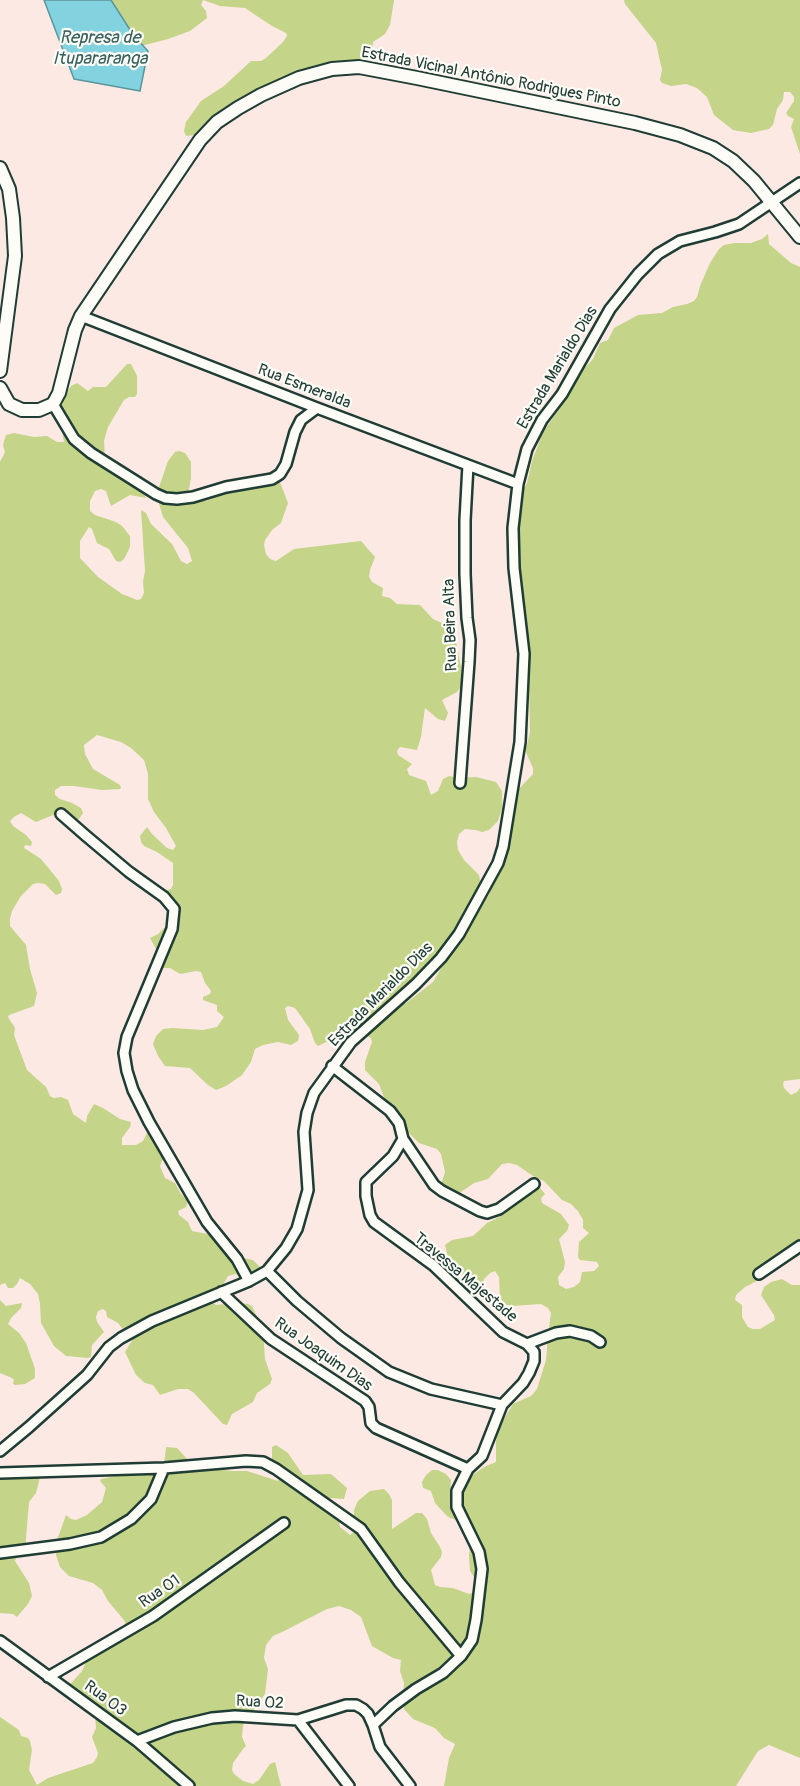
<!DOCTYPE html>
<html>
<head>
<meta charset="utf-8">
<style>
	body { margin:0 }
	canvas { display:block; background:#fce9e3 }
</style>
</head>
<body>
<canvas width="800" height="1786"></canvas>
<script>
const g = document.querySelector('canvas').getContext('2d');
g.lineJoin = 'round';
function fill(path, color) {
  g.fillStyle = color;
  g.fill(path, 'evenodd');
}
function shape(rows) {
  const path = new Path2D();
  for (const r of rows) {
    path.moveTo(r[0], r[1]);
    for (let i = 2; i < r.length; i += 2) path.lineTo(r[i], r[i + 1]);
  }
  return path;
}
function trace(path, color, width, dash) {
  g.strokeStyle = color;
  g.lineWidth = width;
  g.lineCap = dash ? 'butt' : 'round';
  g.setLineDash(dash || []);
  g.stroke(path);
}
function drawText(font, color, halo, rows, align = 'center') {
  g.font = font + ' Pangolin,sans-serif';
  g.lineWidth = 4.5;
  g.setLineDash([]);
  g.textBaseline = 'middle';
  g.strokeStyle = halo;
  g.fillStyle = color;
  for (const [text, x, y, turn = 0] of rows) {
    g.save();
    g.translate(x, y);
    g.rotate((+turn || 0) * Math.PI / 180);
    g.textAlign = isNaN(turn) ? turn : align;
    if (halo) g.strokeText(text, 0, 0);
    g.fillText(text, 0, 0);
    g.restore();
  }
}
fill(shape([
	[84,0,394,0,394,1,390,25,385,34,373,42,372,50,361,57,361,61,276,88,251,94,227,108,194,135,186,136,184,131,186,122,201,101,224,86,251,61,261,61,266,58,283,42,287,36,286,33,272,26,245,8,220,6,203,0,201,5,206,11,207,18,190,31,168,39,141,46],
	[624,0,800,0,800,154,791,127,794,119,788,116,786,113,794,101,794,97,790,92,784,92,783,100,777,109,773,125,769,129,751,133,733,130,714,115,707,97,697,88,686,84,671,86,662,83,660,80,662,70,656,43,625,4],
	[768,234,769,244,791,263,800,267,800,1079,784,1081,783,1084,784,1088,791,1095,797,1092,800,1088,800,1255,767,1276,745,1287,736,1295,735,1300,742,1305,742,1317,748,1327,753,1329,760,1329,775,1320,774,1315,761,1295,764,1287,771,1282,782,1279,792,1285,800,1285,800,1758,769,1745,758,1751,736,1786,444,1786,449,1758,455,1744,444,1738,435,1728,413,1719,404,1709,403,1697,404,1683,400,1671,401,1660,393,1658,372,1646,361,1617,351,1610,339,1606,327,1609,284,1631,273,1636,266,1645,264,1658,268,1669,265,1694,243,1725,242,1737,246,1746,243,1749,233,1763,232,1770,234,1774,243,1781,253,1784,259,1780,270,1764,275,1762,281,1786,0,1786,0,1717,19,1730,21,1736,28,1738,30,1741,32,1750,29,1770,37,1785,48,1778,93,1763,97,1757,98,1753,92,1737,96,1728,95,1715,66,1689,82,1671,87,1660,95,1650,128,1631,124,1620,108,1601,102,1590,93,1583,69,1576,60,1567,56,1555,56,1543,66,1515,71,1519,76,1520,87,1515,102,1502,106,1488,100,1481,101,1479,125,1474,158,1473,164,1465,166,1447,177,1448,189,1461,200,1466,231,1471,247,1471,278,1481,279,1479,273,1471,272,1464,272,1447,276,1445,288,1453,303,1475,331,1474,347,1488,344,1499,330,1498,337,1511,340,1527,350,1535,353,1533,354,1510,358,1501,370,1491,384,1489,389,1494,392,1500,392,1529,416,1513,422,1513,427,1519,431,1533,440,1547,442,1552,441,1557,431,1570,435,1585,440,1587,453,1588,469,1594,484,1588,484,1585,474,1577,470,1571,469,1556,471,1533,462,1521,450,1518,446,1515,435,1503,431,1491,423,1488,422,1482,426,1475,432,1470,438,1470,446,1474,451,1480,450,1498,452,1499,467,1479,484,1467,496,1462,496,1441,499,1427,513,1404,531,1396,537,1389,546,1360,548,1336,551,1313,548,1308,541,1304,512,1306,504,1304,500,1297,499,1277,495,1271,490,1273,484,1279,481,1294,477,1293,468,1286,460,1270,448,1258,445,1245,452,1240,473,1236,487,1223,499,1217,532,1192,540,1188,545,1194,541,1198,542,1203,561,1214,569,1225,567,1231,559,1239,565,1262,564,1269,558,1277,559,1285,566,1289,574,1287,580,1282,582,1272,594,1271,599,1266,597,1262,580,1260,578,1257,579,1242,589,1233,583,1228,583,1220,578,1211,571,1204,562,1200,544,1181,533,1176,517,1165,509,1163,502,1164,488,1179,474,1183,458,1194,452,1194,444,1191,441,1185,445,1172,441,1154,437,1149,419,1143,399,1123,385,1100,379,1084,365,1070,365,1062,372,1042,371,1038,365,1035,349,1041,333,1039,318,1046,315,1043,310,1029,295,1008,288,1006,285,1008,288,1020,299,1035,298,1041,291,1045,278,1042,263,1045,255,1049,251,1062,242,1075,226,1086,216,1090,208,1085,190,1068,165,1066,158,1056,153,1044,156,1036,163,1029,172,1028,203,1030,217,1027,224,1017,217,1011,217,1005,203,1000,203,997,210,994,211,991,205,983,201,972,196,971,180,974,170,968,159,968,157,966,156,949,150,938,158,934,167,925,174,915,163,891,171,889,173,885,173,863,157,852,144,846,141,842,140,836,147,827,152,834,167,848,173,850,176,846,166,828,154,812,148,799,148,774,144,760,131,748,121,742,97,735,84,745,85,754,93,769,120,785,121,788,120,789,102,790,74,786,61,786,55,790,55,795,60,799,72,803,81,808,83,813,79,819,74,820,58,813,36,822,21,813,14,817,10,821,13,826,26,835,32,842,31,846,25,845,24,848,41,859,59,881,62,889,61,893,56,895,45,884,38,883,33,884,21,896,12,911,10,919,10,926,26,945,30,969,37,993,34,1006,9,1015,8,1017,15,1028,14,1035,27,1070,46,1087,50,1096,54,1098,61,1097,68,1100,73,1114,86,1123,87,1116,94,1104,103,1108,120,1119,131,1122,130,1127,122,1138,122,1145,136,1145,143,1141,147,1133,153,1134,165,1154,160,1166,165,1178,175,1183,181,1194,188,1201,186,1207,178,1211,179,1215,188,1222,192,1231,213,1235,222,1242,228,1255,253,1260,260,1267,258,1278,250,1286,245,1284,236,1274,228,1276,213,1303,216,1305,238,1303,248,1304,252,1306,263,1330,265,1359,272,1379,270,1384,257,1393,253,1402,232,1414,227,1425,223,1424,194,1393,188,1389,178,1389,160,1395,153,1385,145,1383,136,1375,125,1352,133,1339,130,1338,118,1323,107,1317,106,1311,103,1309,98,1311,96,1317,97,1322,104,1332,92,1345,91,1357,88,1358,66,1356,54,1346,41,1323,40,1304,38,1294,30,1284,20,1278,17,1284,13,1288,8,1288,5,1283,0,1285,0,462,5,452,3,445,6,435,14,433,34,437,47,436,57,442,64,442,61,425,61,408,64,397,71,386,77,383,88,391,93,387,106,387,127,364,131,364,137,376,137,394,135,397,129,397,124,400,108,427,104,441,105,458,103,462,113,473,143,493,146,498,130,495,111,506,106,491,101,489,95,491,90,501,90,511,95,515,116,522,122,526,130,536,130,547,124,559,120,562,116,561,109,549,97,543,92,529,89,527,80,541,80,558,98,577,122,594,137,600,141,599,144,593,143,582,145,571,141,510,146,513,151,524,172,544,181,561,187,564,192,561,188,548,163,517,158,500,158,490,168,461,175,452,179,451,185,453,191,462,191,478,188,494,193,499,206,501,233,490,278,477,288,503,281,523,272,530,265,540,264,545,266,554,270,559,276,561,294,549,361,541,375,557,370,570,369,577,372,582,383,588,382,596,390,598,397,604,420,605,433,619,444,624,454,632,461,667,461,687,457,692,442,700,448,713,445,721,438,719,425,708,421,737,417,750,400,747,397,751,398,755,412,764,407,769,409,775,426,781,431,795,438,791,443,779,449,776,458,778,476,777,496,782,502,791,502,808,498,821,489,830,482,832,476,830,465,829,459,834,457,842,458,850,464,860,479,875,480,881,480,889,451,940,406,999,404,1002,405,1004,433,982,450,953,489,895,502,851,516,792,533,774,533,768,524,748,527,745,530,732,529,683,509,575,511,577,520,495,527,483,532,461,543,432,560,408,576,377,593,359,600,343,608,340,614,328,638,315,662,313,673,307,687,304,694,301,697,297,700,286,710,263,719,249,724,245,735,243,751,243,762,239],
	[0,1300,6,1306,22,1303,21,1308,11,1318,8,1324,19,1333,26,1343,35,1369,35,1378,25,1384,15,1385,13,1384,14,1380,12,1378,0,1373],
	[40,1477,36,1493,29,1502,25,1551,17,1555,15,1561,29,1583,32,1596,28,1604,17,1617,13,1614,0,1613,0,1479]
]), '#c4d488');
const water = shape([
	[44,0,111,0,134,36,148,51,140,91,74,79,44,0]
]);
fill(water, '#82d2df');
trace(water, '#5a969b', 1.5);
const street = shape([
	[81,316,317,408,518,484],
	[53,404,74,439,91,453,156,494,165,498,177,499,193,497,226,487,272,479,280,474,286,464,295,432,301,420,317,408],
	[460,783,469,662,470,640,467,618,465,574,465,520,468,465],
	[61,814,85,835,129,872,164,897,174,909,172,929,127,1037,124,1053,127,1071,133,1090,149,1122,207,1222,237,1259,249,1281],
	[332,1066,390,1111,399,1123,403,1139,434,1185,442,1191,480,1211,487,1213,499,1209,534,1184],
	[403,1139,393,1156,366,1182,366,1196,370,1215,374,1222,433,1265,503,1332,527,1344,556,1333,570,1331,591,1336,600,1342],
	[267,1271,297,1301,341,1338,389,1372,431,1389,502,1405],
	[759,1274,800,1246],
	[221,1292,271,1339,365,1401,369,1407,371,1423,376,1428,468,1469],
	[0,1451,29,1427,87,1375,109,1347,121,1338,152,1321,249,1281,267,1271,286,1248,297,1229,308,1190,304,1132,307,1113,314,1093,351,1042,416,984,441,958,459,934,498,863,503,847,520,742,524,654,514,568,513,528,518,484,527,449,542,420,562,394,610,309,638,274,658,254,680,241,715,232,739,224,800,183],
	[0,1473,164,1468,246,1461,263,1462,276,1469,361,1529,399,1582,461,1656],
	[0,1553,70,1544,101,1537,131,1519,151,1499,164,1468],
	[0,1641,137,1741,189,1786],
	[48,1677,153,1616,284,1523],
	[298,1720,349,1786],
	[137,1741,174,1727,212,1718,235,1716,298,1720,346,1705,356,1705,363,1709,368,1714,373,1725],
	[410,1786,380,1747,373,1725,393,1706,416,1689,443,1673,461,1656,472,1640,476,1620,482,1569,479,1552,457,1507,457,1491,468,1469,482,1456,502,1405,523,1383,529,1373,534,1361,534,1352,527,1344]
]);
const secondary = shape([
	[0,168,9,189,13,218,15,256,0,371],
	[0,388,9,404,22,410,39,410,53,404,59,393,75,330,81,316,200,140,217,122,238,108,261,95,299,78,332,69,359,67,417,78,635,123,680,135,713,148,733,161,754,181,800,237]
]);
trace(street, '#1f3d34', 14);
trace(secondary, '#1f3d34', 16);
trace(street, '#fdfcf7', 9);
trace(secondary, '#fdfcf7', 12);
drawText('16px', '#1f3d34', '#fdfcf7', [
	["Estrada Vicinal Antônio Rodrigues Pinto",491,78,11],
	["Estrada Marialdo Dias",558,368,-59],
	["Rua Esmeralda",304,387,21],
	["Rua Beira Alta",451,625,-92],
	["Estrada Marialdo Dias",381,995,-45],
	["Travessa Majestade",465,1278,40],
	["Rua Joaquim Dias",323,1355,35],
	["Rua 01",160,1592,-34],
	["Rua 03",105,1699,36],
	["Rua 02",260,1703,3]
]);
drawText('italic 18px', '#38625f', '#fdfcf7', [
	["Represa de",100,38],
	["Itupararanga",100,59]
]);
</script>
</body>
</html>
